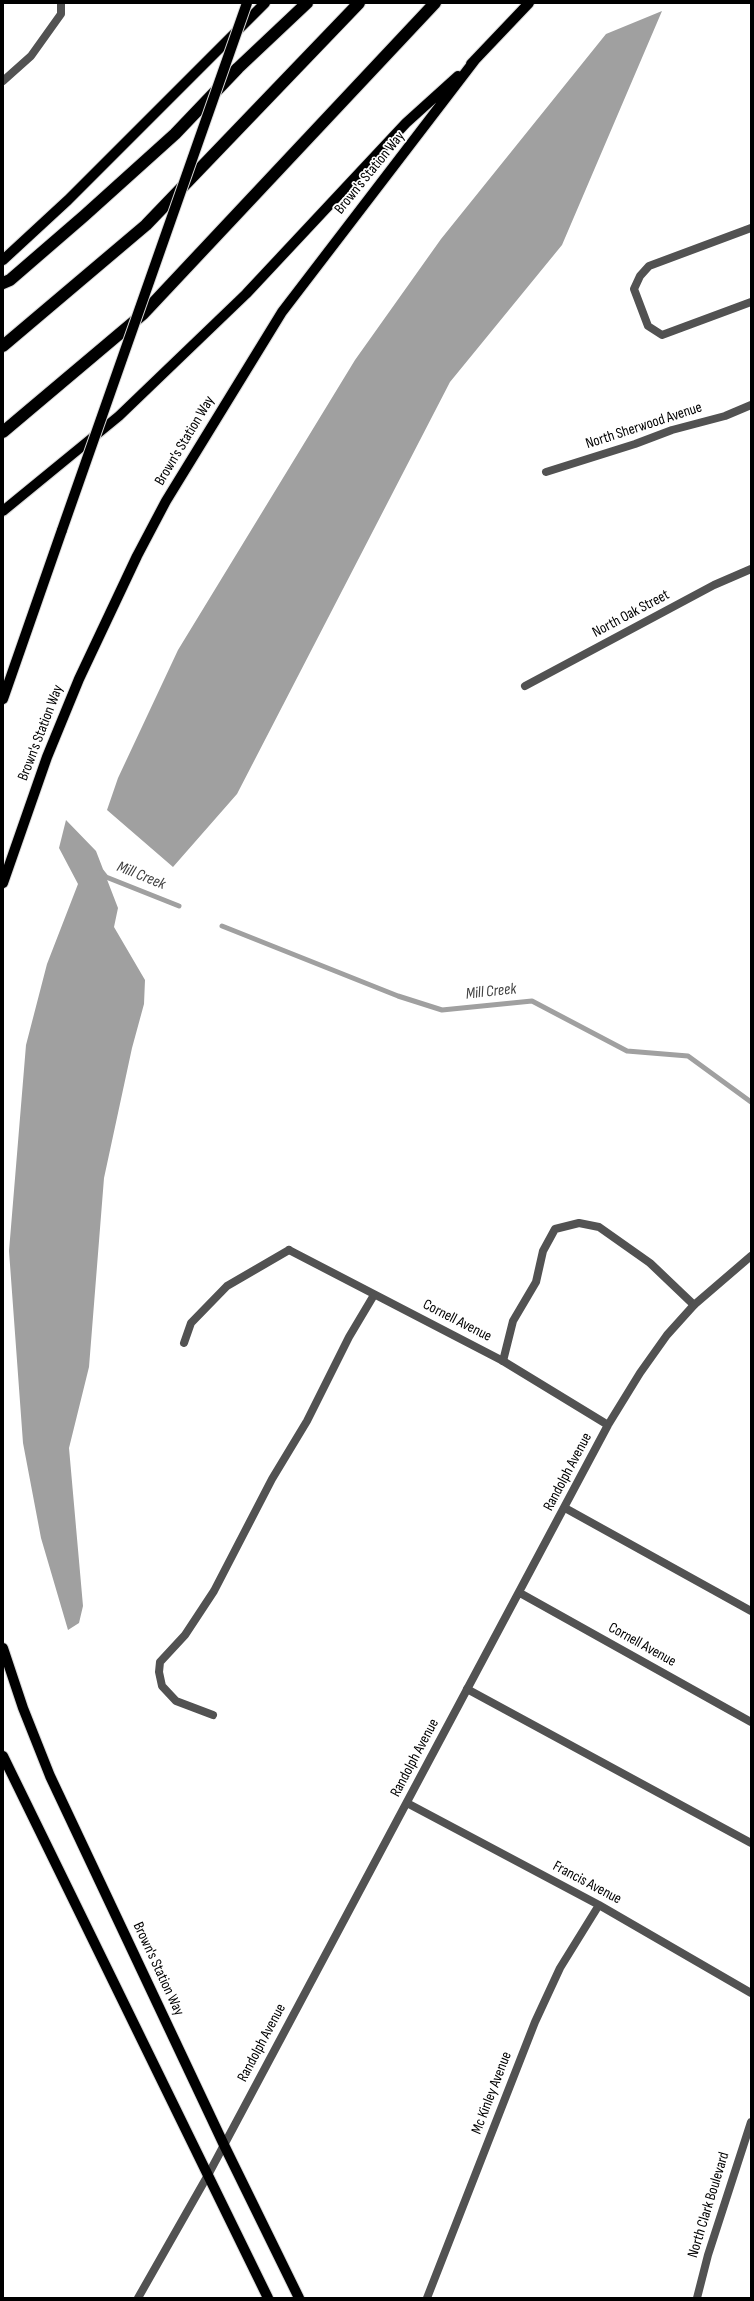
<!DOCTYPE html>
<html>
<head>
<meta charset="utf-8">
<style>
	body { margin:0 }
	#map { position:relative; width:754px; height:2301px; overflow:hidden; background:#fff; font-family:"Sofia Sans Condensed",sans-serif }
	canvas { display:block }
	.frame { position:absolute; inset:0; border:4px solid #000; pointer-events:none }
</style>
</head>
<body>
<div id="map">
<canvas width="754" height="2301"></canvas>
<div class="frame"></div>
</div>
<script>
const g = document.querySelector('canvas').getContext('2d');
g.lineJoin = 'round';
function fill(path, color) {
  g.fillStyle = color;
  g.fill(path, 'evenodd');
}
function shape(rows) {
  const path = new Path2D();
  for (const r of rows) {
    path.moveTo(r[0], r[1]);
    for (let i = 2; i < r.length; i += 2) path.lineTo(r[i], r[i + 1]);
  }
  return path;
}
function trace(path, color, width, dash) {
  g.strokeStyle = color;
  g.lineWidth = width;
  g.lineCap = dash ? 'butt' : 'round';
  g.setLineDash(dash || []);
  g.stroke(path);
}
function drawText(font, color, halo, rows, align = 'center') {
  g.font = font + ' "Sofia Sans Condensed",sans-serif';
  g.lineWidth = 3.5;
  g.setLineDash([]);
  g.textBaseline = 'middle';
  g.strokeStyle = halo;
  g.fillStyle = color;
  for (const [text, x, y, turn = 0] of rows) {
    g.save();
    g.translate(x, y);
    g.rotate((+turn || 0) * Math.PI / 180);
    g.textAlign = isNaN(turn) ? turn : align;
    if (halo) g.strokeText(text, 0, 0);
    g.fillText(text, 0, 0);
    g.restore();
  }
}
fill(shape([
	[662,11,562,245,450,382,237,794,173,867,107,810,118,778,178,650,355,360,441,239,606,34],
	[66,820,96,851,118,908,114,927,145,980,144,1004,132,1048,104,1178,89,1367,69,1448,83,1606,79,1623,68,1630,41,1538,23,1443,9,1251,26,1045,47,964,78,884,59,848]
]), '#a0a0a0');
trace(shape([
	[102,872,106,877,179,906],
	[222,926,398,996,442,1010,532,1001,627,1051,688,1056,751,1102]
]), '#a0a0a0', 5);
const primary = shape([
	[471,64,529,3],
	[3,260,68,200,265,3],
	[3,511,119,416,246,294,406,123,458,76],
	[3,699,62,530],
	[3,883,47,757,79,679,137,556,166,501,282,312,475,60],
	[3,1648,23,1708,50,1776,224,2145,299,2298],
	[3,1756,268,2298]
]);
const highway = shape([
	[3,283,10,280,84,216,175,134,238,68,307,3],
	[3,346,146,225,359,3],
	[3,432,143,314,435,3]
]);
trace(primary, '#dbdbdb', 12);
trace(highway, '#dbdbdb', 14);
trace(shape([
	[3,81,31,56,61,14,61,3],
	[751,228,649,266,640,276,634,289,648,326,662,335,751,302],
	[184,1343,191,1323,227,1286,289,1250],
	[503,1361,513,1321,536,1282,543,1251,555,1229,579,1223,599,1227,650,1263,694,1305],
	[565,1508,751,1611],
	[467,1689,751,1843],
	[213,1715,176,1701,162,1686,159,1672,160,1662,185,1635,214,1591,272,1479,307,1421,349,1337,374,1295]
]), '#525252', 8);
trace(shape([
	[546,472,635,444,672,430,725,416,751,405],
	[525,686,714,585,751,569],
	[289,1250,503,1361,608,1425],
	[520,1593,751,1722],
	[407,1803,599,1905,751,1993],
	[138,2298,208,2175,608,1425,640,1373,667,1335,694,1305,751,1256],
	[427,2298,535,2022,560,1968,599,1905],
	[697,2298,708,2255,751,2122]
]), '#525252', 8);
trace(primary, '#000', 10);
trace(highway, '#000', 12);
const primaryBridge = shape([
	[62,530,247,3]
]);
trace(primaryBridge, '#dbdbdb', 12, []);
trace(primaryBridge, '#000', 10);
drawText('15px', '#000', '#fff', [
	["Brown's Station Way",370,173,-51],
	["North Sherwood Avenue",644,426,-18],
	["Brown's Station Way",185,441,-59],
	["North Oak Street",631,614,-28],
	["Brown's Station Way",41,733,-69],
	["Cornell Avenue",457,1321,27],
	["Randolph Avenue",568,1472,-62],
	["Cornell Avenue",642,1645,29],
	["Randolph Avenue",415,1758,-62],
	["Francis Avenue",587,1883,28],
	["Brown's Station Way",158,1969,65],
	["Randolph Avenue",262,2043,-62],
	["Mc Kinley Avenue",492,2093,-69],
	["North Clark Boulevard",709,2205,-73]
]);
drawText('italic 16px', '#414141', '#fff', [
	["Mill Creek",141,876,22],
	["Mill Creek",491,992,-6]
]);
</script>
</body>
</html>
